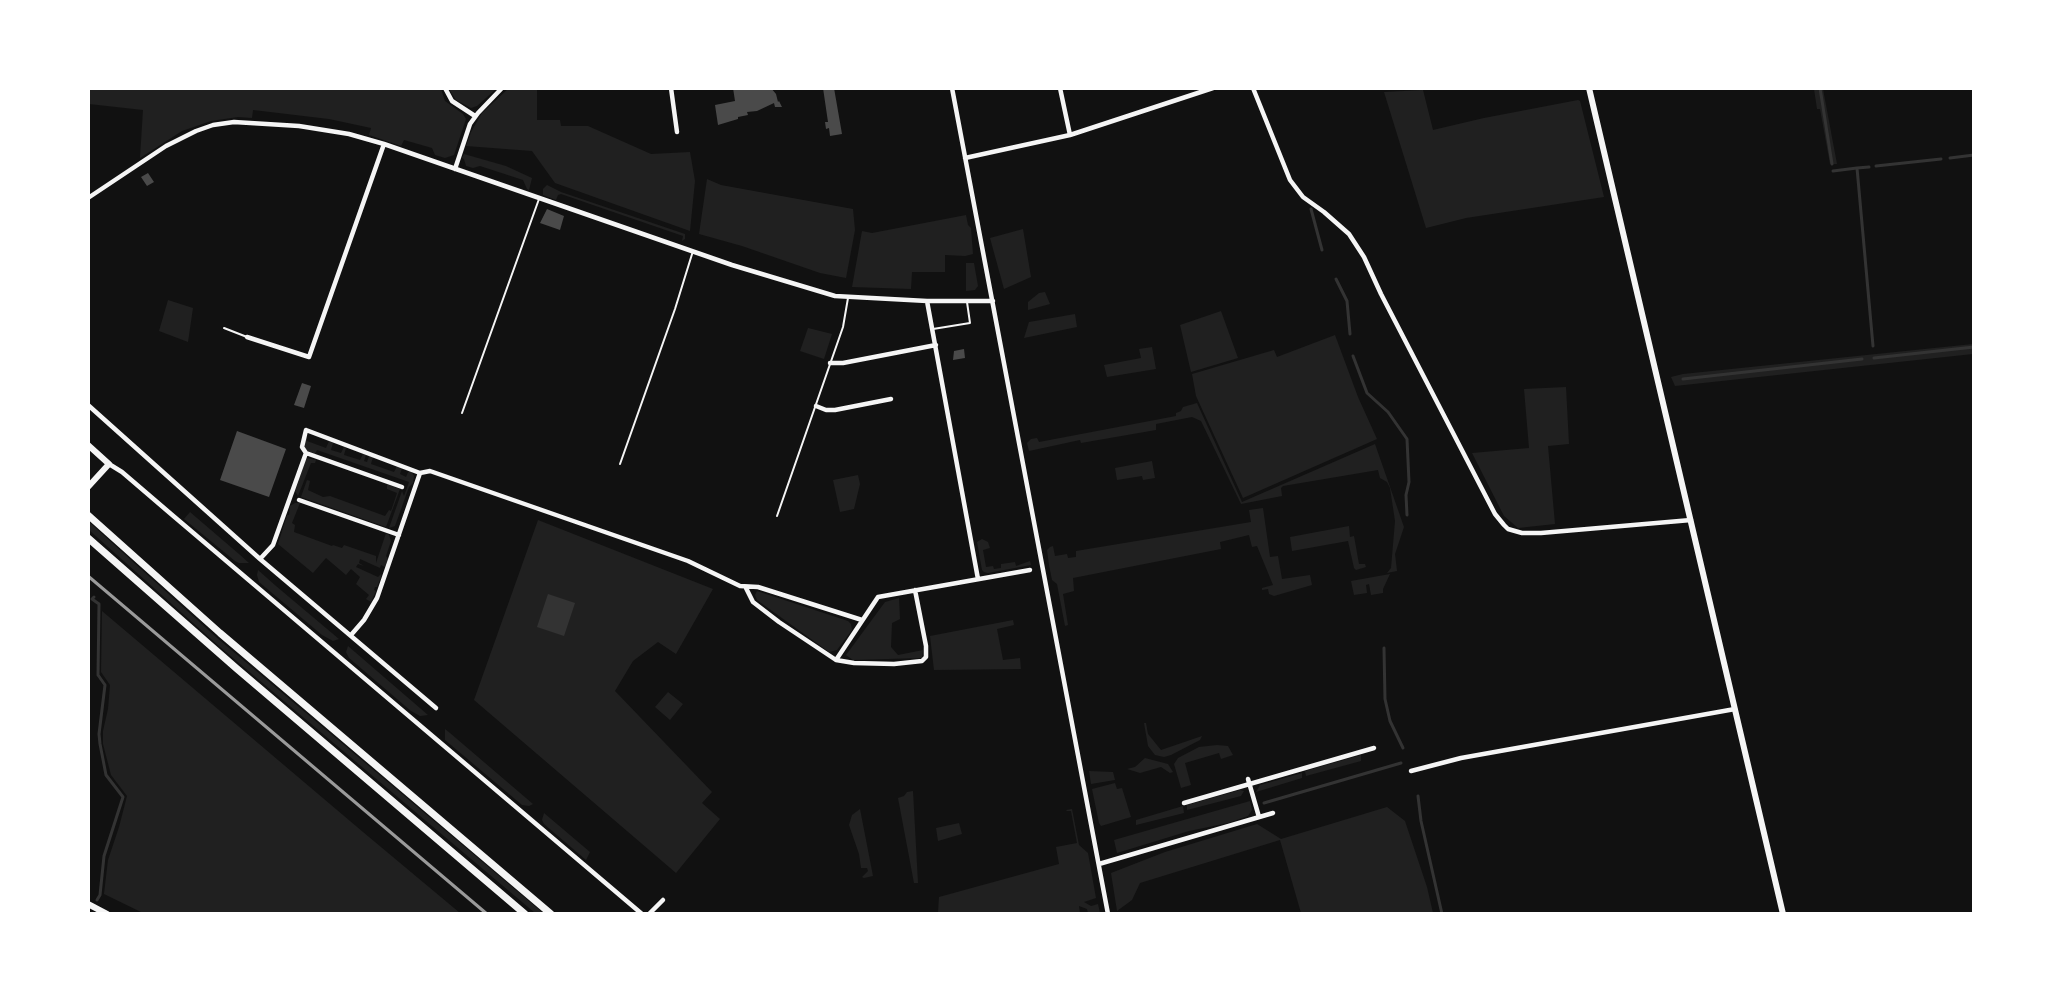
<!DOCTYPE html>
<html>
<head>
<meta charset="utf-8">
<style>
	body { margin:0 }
	#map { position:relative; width:2062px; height:1002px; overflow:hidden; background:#111; font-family:Lora,serif }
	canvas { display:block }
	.frame { position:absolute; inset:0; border:90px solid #fff; pointer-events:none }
</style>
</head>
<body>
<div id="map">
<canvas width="2062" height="1002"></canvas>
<div class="frame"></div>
</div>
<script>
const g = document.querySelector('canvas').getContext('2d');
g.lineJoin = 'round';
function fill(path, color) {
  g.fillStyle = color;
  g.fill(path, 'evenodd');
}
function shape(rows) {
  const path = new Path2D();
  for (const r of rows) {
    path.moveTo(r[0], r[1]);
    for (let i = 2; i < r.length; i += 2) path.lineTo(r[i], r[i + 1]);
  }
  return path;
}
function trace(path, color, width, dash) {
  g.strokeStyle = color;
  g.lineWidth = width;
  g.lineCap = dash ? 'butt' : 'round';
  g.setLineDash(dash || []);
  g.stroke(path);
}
fill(shape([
	[88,89,441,89,445,101,463,114,466,119,454,155,445,158,435,155,432,148,404,140,401,146,369,135,371,128,329,119,253,110,252,118,238,117,211,121,182,131,140,158,143,110,89,104],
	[449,89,449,88,496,89,477,106,471,108,456,100],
	[508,89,537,89,537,120,560,120,561,126,588,126,651,154,690,152,695,181,690,231,555,183,532,151,466,146,471,132,482,113],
	[1814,89,1823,89,1837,164,1830,164,1820,109,1817,109],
	[1423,90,1433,130,1484,118,1578,100,1580,101,1604,197,1466,218,1426,228,1384,92],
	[464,154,506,166,532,178,529,190,527,189,523,180,480,166,473,168,466,166,464,159,462,158],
	[707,179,721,185,853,209,855,230,846,278,820,273,742,246,699,234],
	[547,185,561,192,685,234,685,239,682,241,683,236,561,194,558,195,556,200,543,195,543,189],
	[966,215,968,225,971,228,973,254,965,256,945,255,945,272,912,272,911,289,852,287,862,231,872,233],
	[1023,229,1031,277,1004,289,990,238],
	[966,263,974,263,978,286,975,290,966,291],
	[1045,292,1050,304,1028,310,1028,302,1039,293],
	[168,300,193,308,188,342,159,331],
	[1221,311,1238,358,1191,372,1180,325],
	[1075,314,1077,327,1024,338,1029,322],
	[808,328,832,334,824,359,800,351],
	[1335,335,1358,397,1377,439,1243,498,1196,396,1192,374,1274,350,1277,357],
	[1973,344,1973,354,1675,386,1671,377,1683,374],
	[1152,347,1156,369,1107,377,1104,365,1141,358,1139,349],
	[1566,387,1569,444,1548,446,1555,524,1518,528,1504,516,1472,453,1529,448,1524,389],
	[1197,403,1242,502,1375,444,1404,527,1395,554,1397,571,1387,573,1391,568,1395,521,1390,488,1387,482,1380,478,1378,470,1283,486,1281,488,1282,496,1241,504,1201,421,1192,417,1156,424,1156,430,1081,443,1080,440,1029,451,1027,443,1031,439,1037,438,1039,442,1176,416,1176,413,1181,411,1183,407],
	[307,434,307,441,326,448,329,441,333,443,331,450,341,453,344,447,346,448,344,455,360,460,363,454,366,455,364,461,367,462,369,456,373,457,371,464,394,472,397,466,402,468,400,474,406,477,409,470,411,471,414,476,413,483,409,487,395,526,389,528,402,491,404,496,409,482,317,450,315,454,307,451,304,446],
	[307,458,316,460,315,463,311,463,298,496,295,491,305,461],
	[1152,461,1155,478,1143,480,1142,476,1117,480,1115,468],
	[858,475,860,484,854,509,840,512,833,480],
	[307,480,310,481,308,490,323,497,330,496,385,516,389,510,391,511,397,493,387,489,387,484,400,489,386,527,301,497],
	[295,503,300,503,292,523,295,525,294,532,332,546,333,545,342,548,344,545,376,556,376,563,386,533,389,535,391,541,386,556,388,559,385,567,381,565,380,568,360,559,359,563,364,566,358,564,356,567,378,577,381,574,381,577,377,587,375,587,374,590,376,591,371,602,366,599,369,595,356,584,360,577,351,569,346,575,326,558,313,573,278,544,287,515,289,515,290,506],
	[1263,508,1270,557,1278,556,1282,579,1310,575,1312,585,1274,596,1269,594,1268,589,1262,590,1262,588,1273,585,1257,546,1252,547,1249,535,1220,542,1221,549,1073,578,1074,591,1063,594,1068,625,1065,626,1057,584,1052,580,1049,565,1047,550,1050,547,1053,546,1055,556,1067,554,1068,558,1076,557,1076,551,1251,522,1249,510],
	[190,512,239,554,249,563,239,563,235,561,184,519],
	[538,520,713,589,676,654,658,642,633,661,615,691,712,792,702,803,720,819,676,873,474,700],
	[89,522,216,637,543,913,535,913,220,647,89,530],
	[1349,526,1350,537,1354,536,1359,564,1365,564,1366,567,1356,570,1354,568,1348,541,1292,551,1290,537],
	[982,539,988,542,990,548,983,550,986,567,993,566,994,569,1001,568,1001,564,1015,562,1016,566,1030,561,1031,565,988,573,984,572,982,570,977,542],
	[258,570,276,586,339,639,333,641,322,635,259,582,257,575],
	[1390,574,1383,589,1383,593,1371,595,1369,584,1366,585,1367,593,1354,595,1351,581],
	[757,591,848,621,851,624,852,630,837,650,829,652,757,600,755,595],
	[899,598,900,619,892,623,891,647,898,655,923,650,922,658,853,660,846,655,885,602],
	[102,611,363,832,460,913,143,913,104,894,108,860,119,827,127,796,111,775,103,744,103,731,108,709,110,685,101,672],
	[1013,620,1014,625,997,629,1003,660,1020,658,1021,669,934,670,930,636],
	[348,646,428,715,420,716,411,711,349,658,346,652],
	[668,692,683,704,670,720,655,707],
	[1144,723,1146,723,1148,734,1161,750,1202,736,1200,740,1171,755,1164,757,1155,755,1148,746],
	[445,729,450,733,533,804,529,806,522,805,445,740],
	[1217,745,1228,746,1233,755,1221,759,1219,753,1185,763,1191,785,1181,788,1174,764,1178,758,1199,747],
	[1361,755,1361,761,1306,776,1305,771],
	[1145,758,1168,764,1173,772,1170,773,1161,767,1140,773,1127,769,1135,767],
	[1089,771,1113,772,1115,780,1091,784],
	[1302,773,1302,778,1256,792,1260,785],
	[1115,783,1117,789,1122,788,1131,817,1101,826,1099,823,1092,789],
	[1240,790,1244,791,1241,796,1187,810,1187,805],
	[913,791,918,883,914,883,898,798,904,796,907,792],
	[1250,801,1252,810,1248,816,1228,823,1189,831,1117,853,1114,840],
	[1183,806,1184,813,1136,825,1136,820],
	[1387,807,1405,821,1427,887,1433,913,1301,913,1280,840,1140,883,1132,900,1117,911,1111,873,1165,852,1257,824,1281,839],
	[860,809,873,876,864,878,862,877,868,871,867,868,861,868,859,854,849,825,852,815],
	[1072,809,1079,845,1088,853,1096,898,1084,902,1091,906,1098,904,1100,913,1088,913,1087,909,1079,906,1080,913,938,913,939,897,1059,864,1056,847,1077,843,1071,811,1067,811,1066,810],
	[544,813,590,852,586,860,544,824,542,820],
	[959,823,962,834,938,841,936,828]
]), '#202020');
fill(shape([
	[548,594,575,603,564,636,537,627]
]), '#333');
trace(shape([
	[1820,88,1832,164],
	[1950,158,1974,155],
	[1876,166,1941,159],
	[1857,168,1869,167],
	[1833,171,1857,168,1873,346],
	[1311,209,1322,250],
	[1336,279,1347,301,1350,334],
	[1353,356,1367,393,1388,412,1407,439,1409,482,1406,495,1407,515],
	[1874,358,1974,347],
	[1683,379,1862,359],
	[94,597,92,599,99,604,98,675,105,685,99,734,100,744,106,775,123,797,104,856,100,895,97,900],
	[1384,648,1385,699,1390,721,1403,748],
	[1418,796,1421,821,1442,914],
	[1264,803,1401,763]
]), '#333', 3);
fill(shape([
	[733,88,771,88,776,94,778,102,779,101,782,107,775,107,774,103,757,111,747,112,748,115,738,117,738,119,718,125,715,105,735,101],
	[823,88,834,88,842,134,830,136,829,128,826,129,825,122,828,122],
	[148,173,154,182,147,186,141,177],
	[547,209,564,216,560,230,540,223],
	[964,349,965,358,953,360,954,351],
	[302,383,311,386,304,408,294,405],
	[237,431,286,449,269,497,220,480]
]), '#4a4a4a');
trace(shape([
	[224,328,247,337],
	[933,329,970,323,967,302],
	[462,413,539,199],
	[620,464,675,309,693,251],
	[777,516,843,327,848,298]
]), '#f5f5f5', 2);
trace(shape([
	[445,88,452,101,475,116],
	[671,88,677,132],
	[952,88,1108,914],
	[1060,88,1070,135],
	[1253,88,1290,180,1303,197,1324,212,1349,234,1364,257,1381,294,1495,514,1504,525,1508,529,1522,533,1541,533,1691,520],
	[965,158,1070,135,1213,88],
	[455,169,470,124,478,113,502,88],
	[88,198,166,146,196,131,213,125,234,122,299,126,349,134,384,144,732,265,835,296,927,301,993,301],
	[927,301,978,579],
	[247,337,309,357,384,144],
	[830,363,843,363,936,345],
	[88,405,260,559,436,708],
	[816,406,826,410,835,410,891,399],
	[306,453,302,447,306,430,420,473],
	[109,464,122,472,171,514,642,914],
	[420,473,430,471,688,561,740,586,758,587,862,620],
	[299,500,399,535],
	[260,559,273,545,306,453,402,487],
	[746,588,753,602,779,622,836,660,878,597,1030,570],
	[351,635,364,620,377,598,420,473],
	[836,660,854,663,894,664,922,661,926,657,926,646,915,590],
	[1411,771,1461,758,1735,709],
	[1248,779,1259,817],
	[1184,803,1374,748],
	[1099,864,1273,813],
	[649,914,663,900]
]), '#f5f5f5', 4.5);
trace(shape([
	[1589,88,1783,914],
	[88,445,109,464,88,487],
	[88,904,107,914]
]), '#f5f5f5', 6);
trace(shape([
	[88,515,220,633,551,914],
	[88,538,236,668,525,914]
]), '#f5f5f5', 7);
trace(shape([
	[88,576,487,914]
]), '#9a9a9a', 3);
</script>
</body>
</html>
